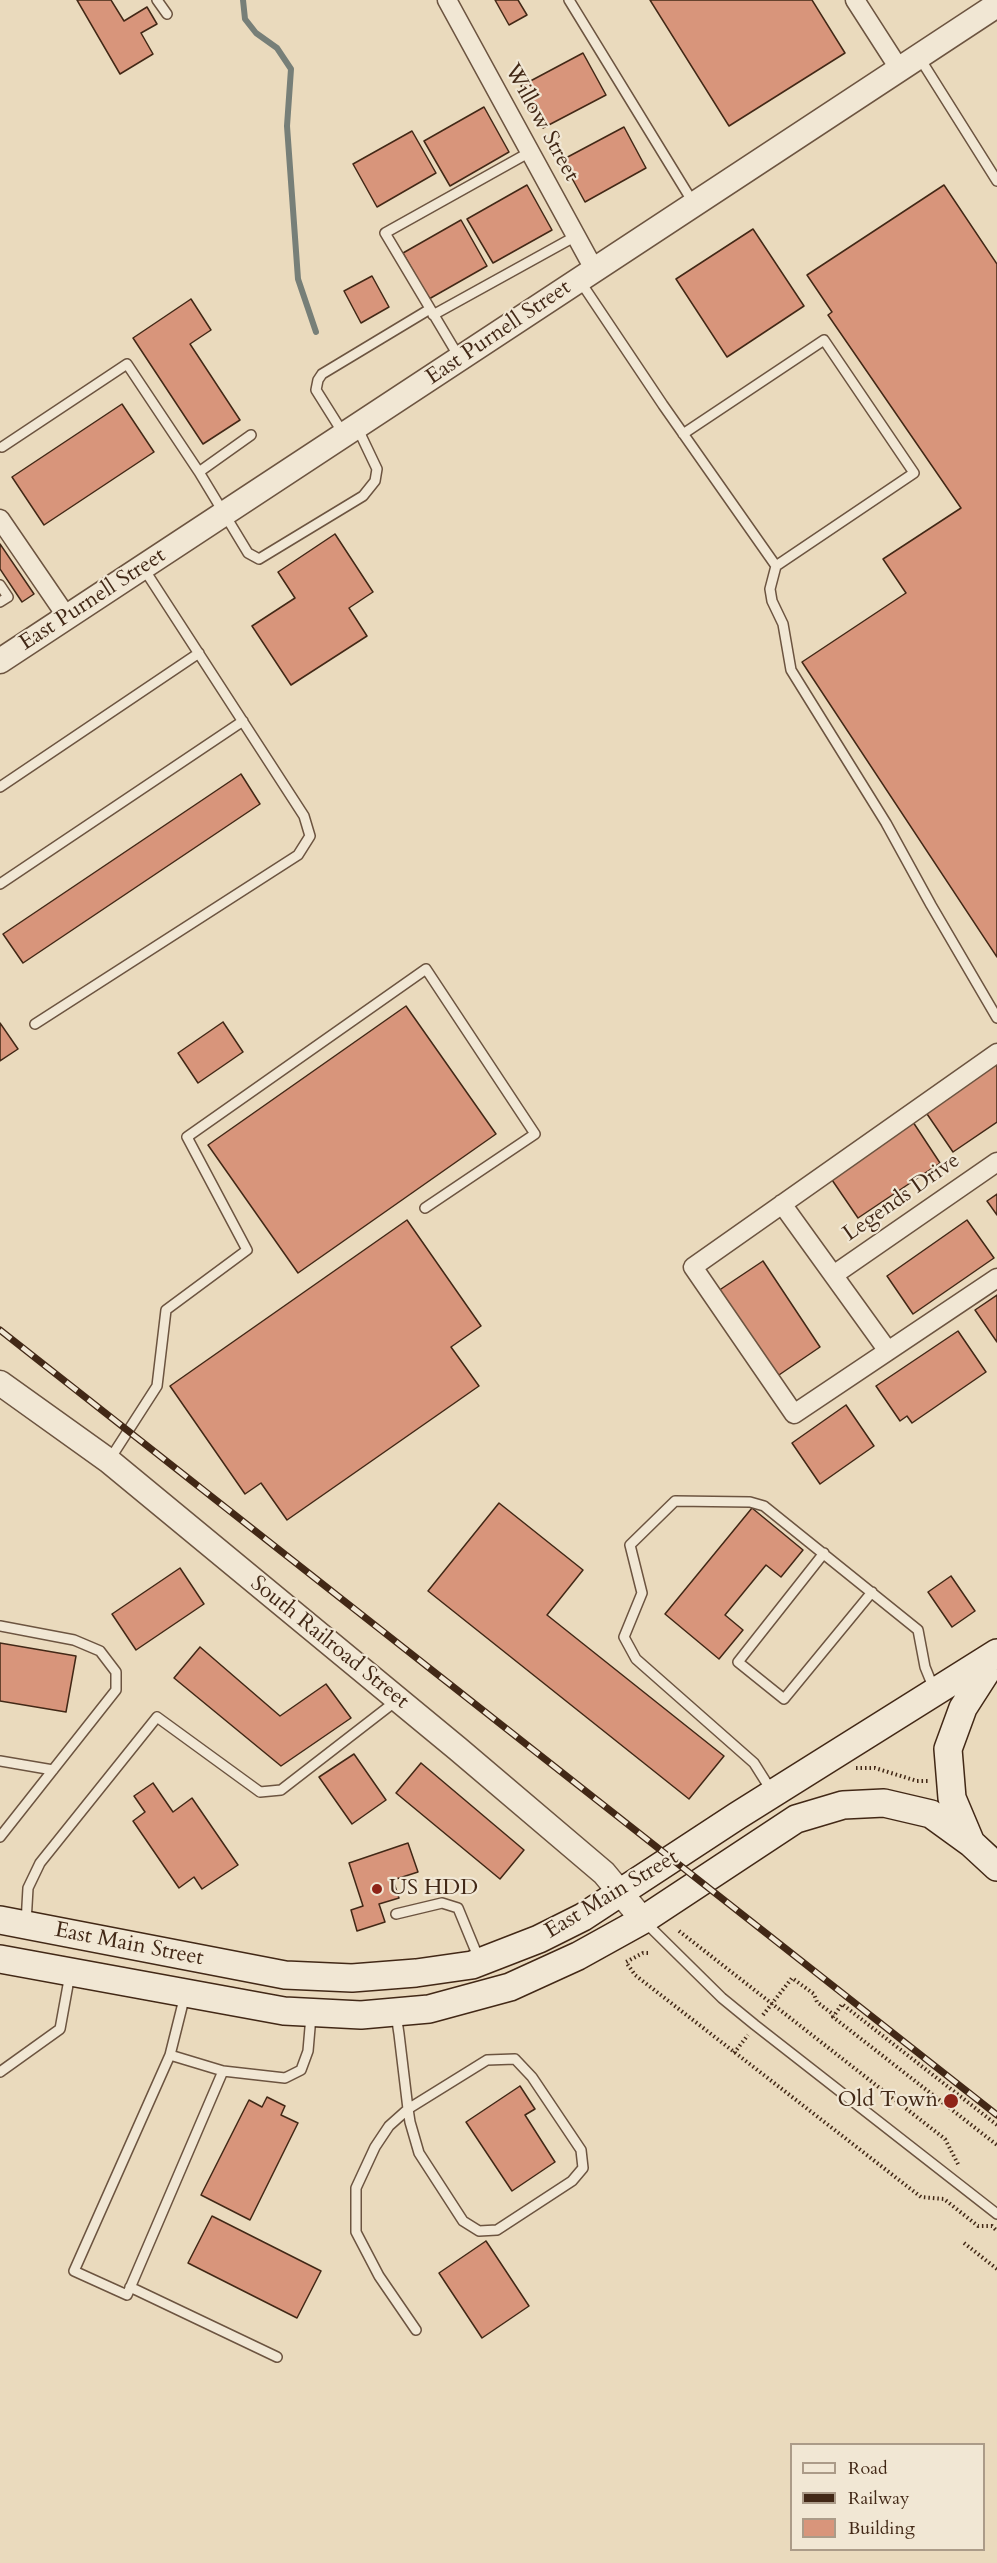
<!DOCTYPE html>
<html>
<head>
<meta charset="utf-8">
<style>
	body { margin:0 }
	#map { position:relative; width:997px; height:2563px; overflow:hidden; background:#eadabd; font-family:Cardo,serif }
	canvas { display:block }
	.legend { position:absolute; left:790px; top:2443px; width:195px; height:108px; box-sizing:border-box; background:#f1e7d4; border:2px solid #ab9b88; margin:0; padding:8px 10px; list-style:none; font-size:18px; color:#422816 }
	.legend li { display:flex; align-items:center; gap:12px; height:30px }
	.legend b { width:30px; border:2px solid #ab9b88 }
</style>
</head>
<body>
<div id="map">
<canvas width="997" height="2563"></canvas>
<ul class="legend">
<li><b style="height:8px;background:#f1e7d4"></b>Road</li>
<li><b style="height:8px;background:#422816"></b>Railway</li>
<li><b style="height:16px;background:#d8957b"></b>Building</li>
</ul>
</div>
<script>
const g = document.querySelector('canvas').getContext('2d');
g.lineJoin = 'round';
function shape(rows) {
  const path = new Path2D();
  for (const r of rows) {
    path.moveTo(r[0], r[1]);
    for (let i = 2; i < r.length; i += 2) path.lineTo(r[i], r[i + 1]);
  }
  return path;
}
function trace(path, color, width, dash) {
  g.strokeStyle = color;
  g.lineWidth = width;
  g.lineCap = dash ? 'butt' : 'round';
  g.setLineDash(dash || []);
  g.stroke(path);
}
function fill(path, color) {
  g.fillStyle = color;
  g.fill(path, 'evenodd');
}
function drawText(font, color, halo, rows, align = 'center') {
  g.font = font + ' Cardo,serif';
  g.lineWidth = 4.5;
  g.setLineDash([]);
  g.textBaseline = 'middle';
  g.strokeStyle = halo;
  g.fillStyle = color;
  for (const [text, x, y, turn = 0] of rows) {
    g.save();
    g.translate(x, y);
    g.rotate((+turn || 0) * Math.PI / 180);
    g.textAlign = isNaN(turn) ? turn : align;
    if (halo) g.strokeText(text, 0, 0);
    g.fillText(text, 0, 0);
    g.restore();
  }
}
trace(shape([
	[243,0,245,19,256,33,277,48,291,69,287,126,298,279,316,332]
]), '#777f78', 6);
const building = shape([
	[77,0,111,0,124,21,147,7,157,24,141,33,153,54,120,74,77,0],
	[495,0,518,0,527,15,509,25,495,0],
	[650,0,812,0,845,53,729,126,650,0],
	[583,53,606,95,543,128,521,86,583,53],
	[484,107,509,152,450,186,424,141,484,107],
	[624,127,646,168,585,202,562,160,624,127],
	[412,131,436,173,377,207,353,164,412,131],
	[527,185,552,230,493,263,467,219,527,185],
	[944,185,997,264,997,957,802,662,906,593,883,559,961,508,828,315,832,312,807,275,944,185],
	[461,220,487,266,429,299,403,253,461,220],
	[753,229,804,306,727,357,676,279,753,229],
	[372,276,389,307,361,323,344,291,372,276],
	[191,299,211,330,190,344,240,420,203,444,133,338,191,299],
	[122,404,154,452,44,525,12,477,122,404],
	[335,534,373,592,349,608,367,636,291,685,252,626,295,598,278,572,335,534],
	[0,544,34,594,22,602,0,569,0,544],
	[241,774,260,804,23,963,3,934,241,774],
	[406,1006,496,1134,298,1273,208,1145,406,1006],
	[223,1022,243,1052,198,1083,178,1053,223,1022],
	[0,1023,18,1049,0,1061,0,1023],
	[997,1062,997,1122,953,1152,925,1111,997,1062],
	[913,1122,940,1163,858,1218,830,1177,913,1122],
	[997,1194,997,1215,987,1201,997,1194],
	[407,1220,481,1326,451,1347,479,1386,287,1520,261,1483,245,1494,170,1386,407,1220],
	[967,1220,994,1258,913,1314,887,1276,967,1220],
	[763,1261,820,1347,776,1377,718,1291,763,1261],
	[997,1295,997,1342,975,1310,997,1295],
	[958,1331,986,1372,912,1423,907,1416,900,1421,876,1386,958,1331],
	[846,1405,874,1446,820,1484,792,1443,846,1405],
	[499,1503,583,1570,547,1615,724,1756,689,1799,428,1591,499,1503],
	[752,1508,803,1550,781,1577,766,1565,725,1615,743,1630,719,1659,665,1614,752,1508],
	[180,1568,204,1604,136,1650,112,1614,180,1568],
	[951,1576,975,1611,952,1627,928,1592,951,1576],
	[0,1643,76,1656,66,1712,0,1701,0,1643],
	[200,1647,280,1716,326,1684,351,1718,281,1766,174,1678,200,1647],
	[354,1754,386,1800,352,1824,319,1777,354,1754],
	[421,1763,524,1850,500,1879,396,1793,421,1763],
	[153,1783,173,1812,192,1798,238,1865,202,1889,194,1877,179,1888,133,1821,145,1812,134,1796,153,1783],
	[408,1843,418,1872,393,1880,399,1898,379,1904,385,1922,357,1931,351,1910,363,1906,349,1863,408,1843],
	[520,2086,535,2109,525,2115,555,2162,512,2191,466,2122,520,2086],
	[267,2097,285,2106,281,2115,298,2123,250,2220,201,2195,249,2100,262,2107,267,2097],
	[212,2216,321,2271,297,2318,188,2263,212,2216],
	[486,2241,529,2306,482,2338,439,2273,486,2241]
]);
fill(building, '#d8957b');
trace(building, '#422816', 1.5);
const service = shape([
	[157,0,167,14],
	[569,0,694,204],
	[919,57,997,181],
	[580,281,663,405,776,566],
	[433,315,576,236],
	[459,357,385,233,530,152],
	[343,433,316,390,318,380,322,374,430,309],
	[683,434,824,340,914,473,776,566,770,589,772,601,783,624,791,670,886,823,931,905,997,1018],
	[251,435,199,472,248,553,259,559,363,496,375,481,377,469,357,427],
	[2,447,127,364,199,472],
	[0,585,8,597,0,602],
	[0,787,199,653],
	[0,884,243,721],
	[35,1024,298,855,310,836,304,816,144,569],
	[110,1459,157,1386,166,1310,247,1250,187,1137,426,969,535,1134,425,1208],
	[824,1553,738,1662,784,1699,872,1592],
	[0,1626,74,1640,100,1651,116,1672,116,1690,0,1837],
	[0,1761,53,1770],
	[771,1790,754,1763,636,1659,624,1637,642,1593,630,1545,675,1501,750,1502,764,1506,918,1630,925,1667,934,1689],
	[396,1914,442,1903,458,1908,479,1959],
	[26,1923,28,1888,40,1863,157,1717,260,1792,281,1790,396,1701],
	[646,1923,722,1998,755,2025,997,2214],
	[185,1995,170,2055,74,2271,127,2295,223,2071,285,2078,301,2070,308,2051,311,2016],
	[396,2014,399,2034,408,2109,410,2122,419,2153,463,2221,479,2231,497,2230,572,2181,583,2168,581,2150,532,2077,515,2059,487,2060,408,2109,389,2126,375,2147,356,2188,356,2232,379,2276,416,2330],
	[170,2055,223,2071],
	[0,2072,60,2029,70,1974],
	[130,2287,277,2357]
]);
const minor = shape([
	[447,0,594,269],
	[855,0,900,70],
	[0,519,67,617],
	[997,1053,693,1267,794,1414,997,1278],
	[782,1204,888,1351],
	[835,1274,997,1162]
]);
const tertiary = shape([
	[0,661,997,5],
	[0,1383,109,1461,458,1749,604,1873,643,1920]
]);
const secondary = shape([
	[995,1658,963,1708,948,1749,952,1798,971,1843,997,1867],
	[0,1920,285,1975,352,1978,416,1973,472,1965,539,1939,583,1917,737,1816,997,1653],
	[0,1959,284,2011,361,2015,429,2009,510,1987,578,1956,643,1920,796,1819,843,1805,884,1803,931,1814,971,1843]
]);
trace(service, '#6c5440', 12);
trace(minor, '#6c5440', 21);
trace(tertiary, '#6c5440', 27);
trace(secondary, '#422816', 30);
trace(shape([
	[856,1768,875,1768,917,1781,930,1781],
	[679,1931,945,2139,959,2166],
	[648,1953,643,1953,626,1962,635,1975,921,2197,944,2199,978,2226,992,2226,997,2231],
	[763,2015,792,1978,814,1994,817,2002,834,2015],
	[734,2053,748,2035],
	[997,2125,842,2004,833,2017,997,2145],
	[964,2243,997,2269]
]), '#422816', 4, [1.5, 3]);
trace(service, '#f1e7d4', 9);
trace(minor, '#f1e7d4', 18);
trace(tertiary, '#f1e7d4', 24);
trace(secondary, '#f1e7d4', 27);
const rail = shape([
	[0,1330,997,2115]
]);
trace(rail, '#422816', 7);
trace(rail, '#f1e7d4', 4.5, [14]);
for (const [x, y, r, color] of [
	[377,1889,6,"#8f2418"],
	[951,2101,8,"#8f2418"]
]) {
  const dot = new Path2D();
  dot.arc(x, y, r, 0, 2 * Math.PI);
  g.fillStyle = color;
  g.fill(dot);
  trace(dot, '#f1e7d4', 2);
}
drawText('22px', '#422816', '#f1e7d4', [
	["Willow Street",541,123,61],
	["East Purnell Street",499,333,-34],
	["East Purnell Street",93,600,-33],
	["Legends Drive",902,1198,-35],
	["South Railroad Street",329,1643,39],
	["East Main Street",612,1895,-31],
	["East Main Street",129,1945,11]
]);
drawText('22px', '#422816', '#f1e7d4', [
	["US HDD",389,1889],
	["Old Town",938,2101,"right"]
], 'left');
</script>
</body>
</html>
